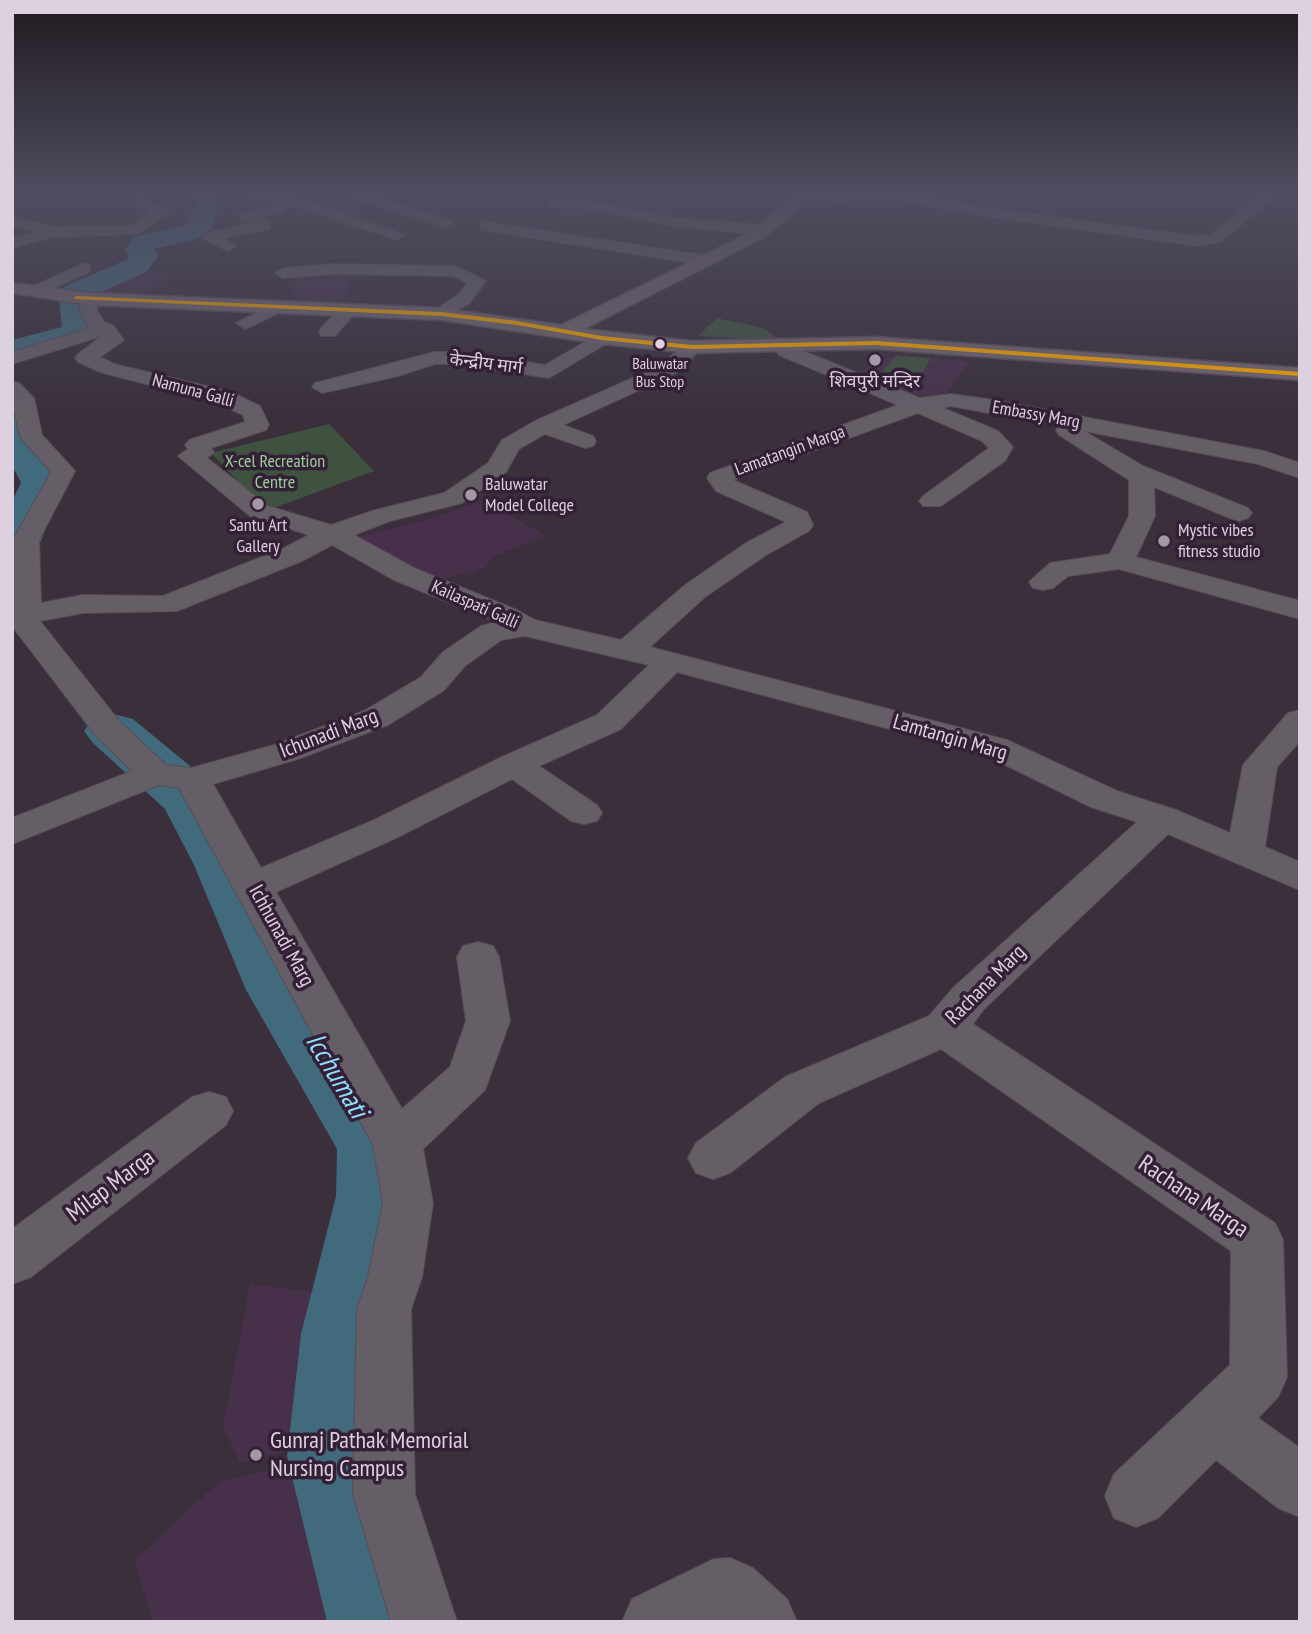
<!DOCTYPE html>
<html>
<head>
<meta charset="utf-8">
<style>
	body { margin:0 }
	#map { position:relative; width:1312px; height:1634px; overflow:hidden; background:#3a2f3b; font-family:"PT Sans Narrow",sans-serif }
	canvas { display:block }
	.frame { position:absolute; inset:0; border:14px solid #ded1df; pointer-events:none }
</style>
</head>
<body>
<div id="map">
<canvas width="1312" height="1634"></canvas>
<div class="frame"></div>
</div>
<script>
const g = document.querySelector('canvas').getContext('2d');
g.lineJoin = 'round';
function fill(path, color) {
  g.fillStyle = color;
  g.fill(path, 'evenodd');
}
function shape(rows) {
  const path = new Path2D();
  for (const r of rows) {
    path.moveTo(r[0], r[1]);
    for (let i = 2; i < r.length; i += 2) path.lineTo(r[i], r[i + 1]);
  }
  return path;
}
function trace(path, color, width, dash) {
  g.strokeStyle = color;
  g.lineWidth = width;
  g.lineCap = dash ? 'butt' : 'round';
  g.setLineDash(dash || []);
  g.stroke(path);
}
function drawText(font, color, halo, rows, align = 'center') {
  g.font = font + ' "PT Sans Narrow","Noto Sans Devanagari",sans-serif';
  g.lineWidth = 7;
  g.setLineDash([]);
  g.textBaseline = 'middle';
  g.strokeStyle = halo;
  g.fillStyle = color;
  for (const [text, x, y, turn = 0] of rows) {
    g.save();
    g.translate(x, y);
    g.rotate((+turn || 0) * Math.PI / 180);
    g.textAlign = isNaN(turn) ? turn : align;
    if (halo) g.strokeText(text, 0, 0);
    g.fillText(text, 0, 0);
    g.restore();
  }
}
fill(shape([
	[94,264,114,267,169,273,159,286,136,297,87,295,100,288,56,282],
	[297,272,351,272,351,281,341,306,291,305],
	[896,355,931,358,969,362,944,398,897,392,846,377],
	[483,500,547,536,494,556,486,567,466,576,458,573,434,585,347,540,436,517],
	[250,1284,357,1297,332,1402,326,1484,358,1622,152,1622,135,1560,220,1481,309,1462,306,1447,240,1463,223,1427]
]), '#47304a');
fill(shape([
	[717,318,763,328,775,337,752,339,698,336],
	[896,356,931,358,916,384,880,374],
	[329,424,374,471,266,511,211,453]
]), '#3f523f');
fill(shape([
	[188,193,212,193,220,204,214,223,204,237,154,249,159,255,146,272,90,297,94,327,87,340,12,360,12,340,62,327,59,300,65,286,126,260,129,256,125,250,134,237,186,225,196,204,188,193],
	[12,404,25,407,31,415,47,456,63,482,35,557,29,567,12,571,12,502,21,482,12,466,12,404],
	[113,714,133,719,213,785,260,865,315,979,409,1121,421,1146,422,1196,397,1334,391,1456,441,1622,327,1622,287,1456,301,1334,336,1196,337,1149,246,990,194,865,165,809,93,743,84,731,93,719,113,714]
]), '#416a7d');
const minor = shape([
	[232,193,262,193,308,201,405,235,397,240,305,209,284,205,284,211,259,218,270,223,270,229,224,238,236,246,228,251,200,237,203,234,249,224,240,220,240,214,278,204,232,193],
	[357,193,367,193,453,223,446,227,441,226,357,199,357,193],
	[904,193,979,207,1196,236,1211,235,1263,193,1278,193,1221,242,1196,246,979,215,882,197,842,201,804,198,797,194,904,193],
	[138,196,169,212,138,234,54,237,12,248,12,238,36,232,12,226,12,217,54,227,130,226,151,212,133,203,133,197,138,196],
	[553,200,582,200,673,218,766,225,774,230,766,235,673,226,582,208,548,207,546,204,553,200],
	[486,222,710,256,718,261,710,266,481,230,481,224,486,222],
	[84,263,90,264,90,272,38,295,32,296,23,291,84,263],
	[334,264,456,266,486,281,470,303,441,319,432,314,435,310,458,295,467,283,453,276,334,274,283,278,275,273,283,268,334,264],
	[90,294,99,299,97,310,104,322,113,325,124,340,100,357,114,364,231,392,260,406,269,425,266,430,211,448,214,452,207,458,268,506,331,525,372,511,444,493,488,463,502,440,535,421,662,365,685,343,699,343,702,347,699,351,676,373,563,425,593,436,596,441,593,446,585,448,545,434,519,449,506,472,462,503,390,521,354,535,414,568,517,610,535,620,621,640,685,585,746,543,786,522,716,491,707,478,710,473,898,405,779,355,772,345,775,341,789,341,793,347,920,398,951,394,994,400,1264,451,1300,463,1300,478,1258,464,1084,431,1143,466,1248,508,1252,513,1248,518,1239,521,1230,518,1154,487,1155,516,1136,557,1300,601,1300,619,1119,569,1068,576,1053,588,1043,590,1033,588,1029,582,1050,563,1110,554,1129,516,1129,480,1059,435,1056,430,1059,426,951,406,943,408,998,431,1013,447,1005,461,941,506,923,506,919,501,923,496,989,448,982,441,918,413,733,480,807,512,813,525,809,531,766,555,705,597,650,647,1007,740,1117,791,1176,810,1230,833,1243,765,1288,713,1300,710,1300,741,1277,767,1265,847,1300,862,1300,890,1168,834,984,1009,973,1024,1275,1223,1283,1240,1287,1377,1278,1397,1258,1418,1300,1448,1300,1517,1278,1508,1216,1460,1158,1518,1136,1527,1114,1518,1105,1496,1114,1474,1230,1365,1231,1251,941,1049,819,1103,730,1173,713,1179,696,1173,688,1158,696,1143,785,1077,929,1016,954,987,1137,822,1091,807,983,754,677,672,621,729,539,766,597,805,602,813,597,821,584,824,571,821,512,779,398,837,276,892,402,1109,450,1067,466,1021,457,957,463,946,478,942,493,946,499,957,510,1021,485,1090,423,1149,433,1203,422,1277,411,1309,415,1494,457,1622,391,1622,353,1494,357,1309,368,1277,383,1203,373,1145,179,788,159,785,12,844,12,818,132,771,96,736,12,626,13,540,51,472,20,437,12,400,12,381,19,383,34,398,42,435,75,471,39,540,41,603,83,595,163,596,282,549,309,535,250,516,178,456,188,449,185,445,189,440,245,422,243,415,215,402,100,372,78,362,75,358,78,354,102,336,12,364,12,352,89,328,79,310,81,299,90,294],
	[332,545,394,580,497,622,481,626,443,652,421,677,364,711,274,745,191,768,166,765,120,722,40,621,83,613,177,611,302,561,332,545],
	[525,636,649,665,597,715,502,757,372,821,261,868,213,784,298,759,388,725,443,691,465,666,501,640,525,636],
	[273,304,282,309,279,313,245,329,236,323,273,304],
	[347,306,353,307,356,311,353,315,335,336,321,336,319,332,321,328,341,307,347,306],
	[602,332,609,334,612,338,609,342,549,378,460,364,435,364,398,376,322,393,312,387,315,383,435,352,460,352,545,365,602,332],
	[209,1092,226,1097,233,1111,226,1125,31,1277,12,1284,12,1229,192,1097,209,1092],
	[730,1558,753,1568,787,1599,797,1622,622,1622,632,1599,714,1559,730,1558]
]);
const major = shape([
	[794,193,811,194,805,203,763,238,584,329,692,341,876,337,1300,368,1300,380,876,349,692,353,602,344,441,320,90,305,12,293,12,283,90,293,441,308,561,325,751,232,795,197,794,193]
]);
trace(minor, '#564d57', 2);
trace(major, '#564d57', 3);
fill(minor, '#665e67');
fill(major, '#72646d');
fill(shape([
	[76,296,441,312,517,321,602,336,692,345,876,341,1300,372,1300,376,876,345,692,349,602,340,517,325,441,316,74,299,76,296]
]), '#f7a600');
const sky = g.createLinearGradient(0, 0, 0, 422);
sky.addColorStop(0, '#201a20');
sky.addColorStop(0.46, '#4f4d60');
sky.addColorStop(1, '#4f4d6000');
g.fillStyle = sky;
g.fillRect(0, 0, 1312, 422);
for (const [x, y, r, color] of [
	[660,344,6,"#ded1df"],
	[875,360,7,"#a598a6"],
	[471,495,7,"#a598a6"],
	[258,504,7,"#a598a6"],
	[1164,541,7,"#a598a6"],
	[256,1455,7,"#a598a6"]
]) {
  const dot = new Path2D();
  dot.arc(x, y, r, 0, 2 * Math.PI);
  g.fillStyle = color;
  g.fill(dot);
  trace(dot, '#342036', 2.5);
}
drawText('16px', '#ded1df', '#342036', [
	["Baluwatar",660,364],
	["Bus Stop",660,382]
]);
drawText('18px', '#ded1df', '#342036', [
	["केन्द्रीय मार्ग",486,364,7],
	["Namuna Galli",193,391,15],
	["Embassy Marg",1036,415,10],
	["Lamatangin Marga",790,451,-20],
	["Kailaspati Galli",475,605,24]
]);
drawText('18px', '#ded1df', '#342036', [
	["शिवपुरी मन्दिर",875,382],
	["Baluwatar",485,485,"left"],
	["Model College",485,506,"left"],
	["Santu Art",258,526],
	["Gallery",258,547],
	["Mystic vibes",1178,531,"left"],
	["fitness studio",1178,552,"left"]
]);
drawText('18px', '#9bce9b', '#342036', [
	["X-cel Recreation",275,462],
	["Centre",275,483]
]);
drawText('21px', '#ded1df', '#342036', [
	["Ichunadi Marg",329,734,-21],
	["Lamtangin Marg",950,738,16],
	["Ichhunadi Marg",281,936,61],
	["Rachana Marg",986,985,-45]
]);
drawText('24px', '#ded1df', '#342036', [
	["Milap Marga",111,1186,-37],
	["Rachana Marga",1193,1197,34]
]);
drawText('24px', '#ded1df', '#342036', [
	["Gunraj Pathak Memorial",270,1441],
	["Nursing Campus",270,1469]
], 'left');
drawText('italic 28px', '#8fdcfd', '#342036', [
	["Icchumati",336,1076,59]
]);
</script>
</body>
</html>
